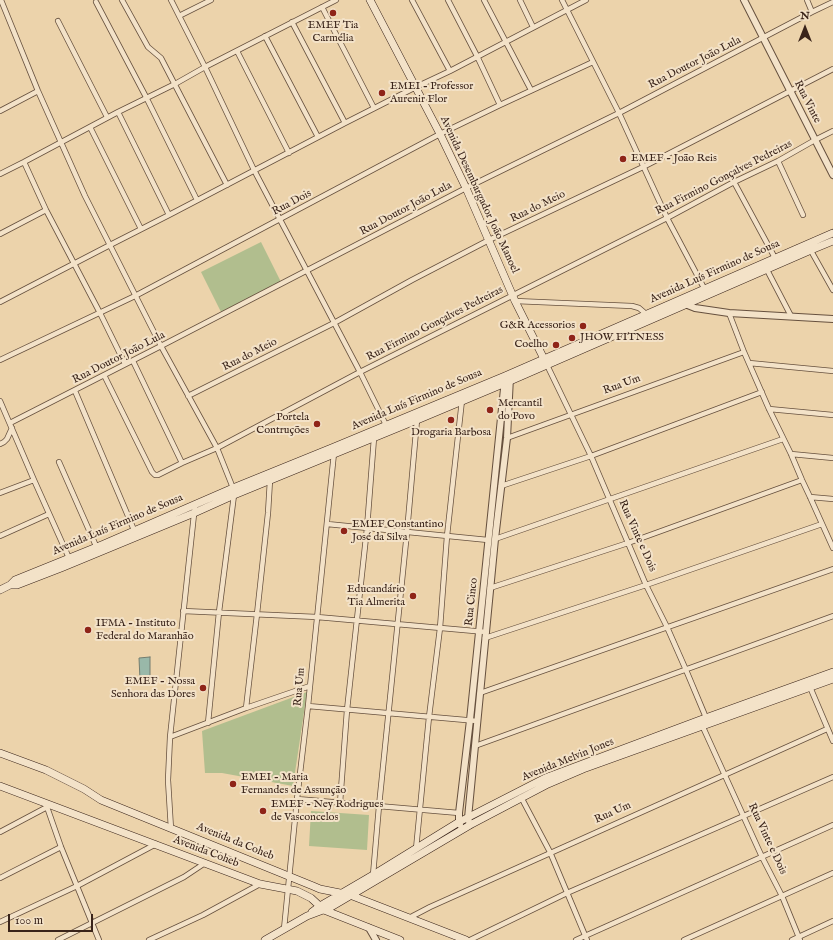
<!DOCTYPE html>
<html>
<head>
<meta charset="utf-8">
<style>
	body { margin:0 }
	#map { position:relative; width:833px; height:940px; overflow:hidden; background:#ecd3ab; font-family:"IM FELL English",serif }
	canvas { display:block }
	.north { position:absolute; left:785px; top:8px; width:40px; height:40px; -webkit-text-stroke:3px #f3e2c8; paint-order:stroke; rotate:0deg; font-size:11px; font-weight:700; line-height:16px; text-align:center; color:#3a241a }
	.north::after { content:''; display:block; margin:auto; width:14px; height:18px; background:#3a241a; clip-path:polygon(50% 0,100% 100%,50% 72%,0 100%) }
	.scale { position:absolute; left:8px; top:914px; width:85px; height:18px; box-sizing:border-box; border:2px solid #3a241a; border-top:0; padding-left:5px; font-size:12px; line-height:14px; white-space:nowrap; color:#3a241a; -webkit-text-stroke:3px #f3e2c8; paint-order:stroke }
</style>
</head>
<body>
<div id="map">
<canvas width="833" height="940"></canvas>
<div class="north">N</div>
<div class="scale">100 m</div>
</div>
<script>
const g = document.querySelector('canvas').getContext('2d');
g.lineJoin = 'round';
function fill(path, color) {
  g.fillStyle = color;
  g.fill(path, 'evenodd');
}
function shape(rows) {
  const path = new Path2D();
  for (const r of rows) {
    path.moveTo(r[0], r[1]);
    for (let i = 2; i < r.length; i += 2) path.lineTo(r[i], r[i + 1]);
  }
  return path;
}
function trace(path, color, width, dash) {
  g.strokeStyle = color;
  g.lineWidth = width;
  g.lineCap = dash ? 'butt' : 'round';
  g.setLineDash(dash || []);
  g.stroke(path);
}
function drawText(font, color, halo, rows, align = 'center') {
  g.font = font + ' "IM FELL English",serif';
  g.lineWidth = 4;
  g.setLineDash([]);
  g.textBaseline = 'middle';
  g.strokeStyle = halo;
  g.fillStyle = color;
  for (const [text, x, y, turn = 0] of rows) {
    g.save();
    g.translate(x, y);
    g.rotate((+turn || 0) * Math.PI / 180);
    g.textAlign = isNaN(turn) ? turn : align;
    if (halo) g.strokeText(text, 0, 0);
    g.fillText(text, 0, 0);
    g.restore();
  }
}
fill(shape([
	[261,242,281,282,221,312,201,272],
	[307,692,293,786,222,773,205,773,202,731],
	[311,811,369,815,367,850,309,846]
]), '#b1be8e');
const water = shape([
	[150,657,150,680,140,680,139,658,150,657]
]);
fill(water, '#99b8a9');
trace(water, '#737d70', 1);
const minor = shape([
	[1,0,38,91,85,196,161,346,217,448,233,488],
	[122,0,148,47,161,58,227,185],
	[171,0,205,67,254,170,360,372,386,425],
	[412,0,450,71],
	[448,0,477,56,500,105],
	[484,0,531,90],
	[520,0,533,27],
	[562,0,619,113,667,218,704,288],
	[807,0,812,12],
	[96,2,146,97,197,200],
	[322,7,374,108],
	[179,16,211,0],
	[58,21,107,117],
	[292,22,345,123],
	[265,36,318,137],
	[237,51,289,153],
	[0,111,38,91],
	[118,112,169,215],
	[90,127,141,229],
	[778,161,803,215],
	[24,162,46,210,100,313,125,364],
	[0,174,24,162,118,112,175,84,205,67,336,0],
	[734,182,775,258],
	[0,234,46,210],
	[810,249,833,290],
	[766,268,791,316],
	[515,301,632,306,639,308,646,314],
	[0,302,110,245,169,215,345,123,416,87,450,71,586,0],
	[729,313,744,352,769,409,791,454,802,480,810,497,833,548],
	[0,360,135,296,440,134,500,105,593,62],
	[133,361,182,463],
	[749,363,833,371],
	[547,365,591,456,646,585,667,627,686,670,707,720],
	[104,375,152,472,155,475,158,475,182,463,217,448,360,372,667,218,734,182,778,161,815,140,833,131],
	[75,391,134,530],
	[188,396,334,323,412,280,489,240,643,167,833,69],
	[0,401,34,480,69,558],
	[769,409,833,415],
	[10,423,161,346,466,188,619,113,812,12,833,2],
	[507,438,744,352],
	[0,444,4,442,7,439,12,428],
	[791,454,833,458],
	[59,462,96,546],
	[501,486,591,456,762,392],
	[0,493,34,480],
	[810,497,833,499],
	[327,524,488,540],
	[0,536,49,514],
	[495,539,783,439],
	[490,588,628,543,802,480],
	[183,611,317,617,486,632],
	[485,638,646,585,822,524],
	[810,687,833,741],
	[480,693,833,569],
	[308,706,477,721],
	[246,708,257,614,268,513,270,480],
	[208,723,219,612,234,495],
	[702,725,762,857,782,896,800,940],
	[170,737,246,708,310,686],
	[475,746,833,616],
	[521,797,550,852,587,940],
	[297,799,459,813],
	[340,803,347,710,367,528,374,438],
	[47,807,61,847,92,923,99,940],
	[171,829,168,780,170,737,195,505],
	[0,832,49,806],
	[416,849,429,717,440,628,447,536,462,400],
	[373,875,379,806,407,532,417,420],
	[0,878,61,847],
	[409,918,430,907,827,729],
	[0,922,77,886,156,844],
	[284,929,297,799,308,706,334,453],
	[58,940,184,877,205,863],
	[149,940,203,915,260,884],
	[470,940,567,893,833,777],
	[576,940,833,825],
	[684,940,833,873],
	[792,940,833,921]
]);
const tertiary = shape([
	[744,0,833,175],
	[684,302,685,304,695,308,729,313,833,319],
	[460,825,459,822,459,813,470,720,505,379],
	[470,825,468,818,495,539,507,438,510,377],
	[369,928,376,940]
]);
const secondary = shape([
	[370,0,440,134,466,188,515,301,545,361],
	[10,585,15,580,104,544,233,488,334,447,505,376,833,233],
	[0,590,10,585,17,585,61,568,194,513,234,495,417,420,510,381,811,250,833,241],
	[0,753,46,770,84,789,101,800,313,886,320,889,350,895,466,940],
	[0,786,260,884,297,891,311,898,324,910,400,940],
	[312,912,320,906,373,875,459,822,545,778,700,720,833,672],
	[265,940,307,916,331,907,470,825,548,784,583,769,833,679]
]);
trace(minor, '#66503e', 6);
trace(tertiary, '#66503e', 8);
trace(secondary, '#3a241a', 8);
trace(minor, '#f3e2c8', 4.5);
trace(tertiary, '#f3e2c8', 6);
trace(secondary, '#f3e2c8', 7);
for (const [x, y, r, color] of [
	[333,13,4,"#8f2418"],
	[382,93,4,"#8f2418"],
	[623,159,4,"#8f2418"],
	[583,326,4,"#8f2418"],
	[572,338,4,"#8f2418"],
	[556,345,4,"#8f2418"],
	[490,410,4,"#8f2418"],
	[451,420,4,"#8f2418"],
	[317,424,4,"#8f2418"],
	[344,531,4,"#8f2418"],
	[413,596,4,"#8f2418"],
	[88,630,4,"#8f2418"],
	[203,688,4,"#8f2418"],
	[233,784,4,"#8f2418"],
	[263,811,4,"#8f2418"]
]) {
  const dot = new Path2D();
  dot.arc(x, y, r, 0, 2 * Math.PI);
  g.fillStyle = color;
  g.fill(dot);
  trace(dot, '#f3e2c8', 1.5);
}
drawText('11px', '#3a241a', '#f3e2c8', [
	["EMEF Tia",333,26,"center"],
	["Carmélia",333,39,"center"],
	["EMEI - Professor",390,87],
	["Aurenir Flor",390,100],
	["EMEF - João Reis",631,159],
	["G&R Acessorios",575,326,"right"],
	["JHOW FITNESS",580,338],
	["Coelho",548,345,"right"],
	["Mercantil",498,404],
	["do Povo",498,417],
	["Portela",309,418,"right"],
	["Contruções",309,431,"right"],
	["Drogaria Barbosa",451,433,"center"],
	["EMEF Constantino",352,525],
	["José da Silva",352,538],
	["Educandário",405,590,"right"],
	["Tia Almerita",405,603,"right"],
	["IFMA - Instituto",96,624],
	["Federal do Maranhão",96,637],
	["EMEF - Nossa",195,682,"right"],
	["Senhora das Dores",195,695,"right"],
	["EMEI - Maria",241,778],
	["Fernandes de Assunção",241,791],
	["EMEF - Ney Rodrigues",271,805],
	["de Vasconcelos",271,818]
], 'left');
drawText('11px', '#3a241a', '#f3e2c8', [
	["Rua Doutor João Lula",695,63,-27],
	["Rua Vinte",807,102,63],
	["Rua Firmino Gonçalves Pedreiras",724,178,-27],
	["Avenida Desembargador João Manoel",479,195,65],
	["Rua Dois",292,203,-28],
	["Rua do Meio",538,207,-26],
	["Rua Doutor João Lula",406,209,-28],
	["Avenida Luís Firmino de Sousa",715,272,-24],
	["Rua Firmino Gonçalves Pedreiras",435,324,-27],
	["Rua do Meio",250,355,-27],
	["Rua Doutor João Lula",119,358,-27],
	["Rua Um",622,385,-20],
	["Avenida Luís Firmino de Sousa",417,400,-23],
	["Avenida Luís Firmino de Sousa",118,525,-23],
	["Rua Vinte e Dois",637,536,66],
	["Rua Cinco",472,602,-84],
	["Rua Um",300,687,-85],
	["Avenida Melvin Jones",568,760,-22],
	["Rua Um",613,813,-24],
	["Rua Vinte e Dois",767,839,65],
	["Avenida da Coheb",235,842,22],
	["Avenida Coheb",206,852,21]
]);
</script>
</body>
</html>
